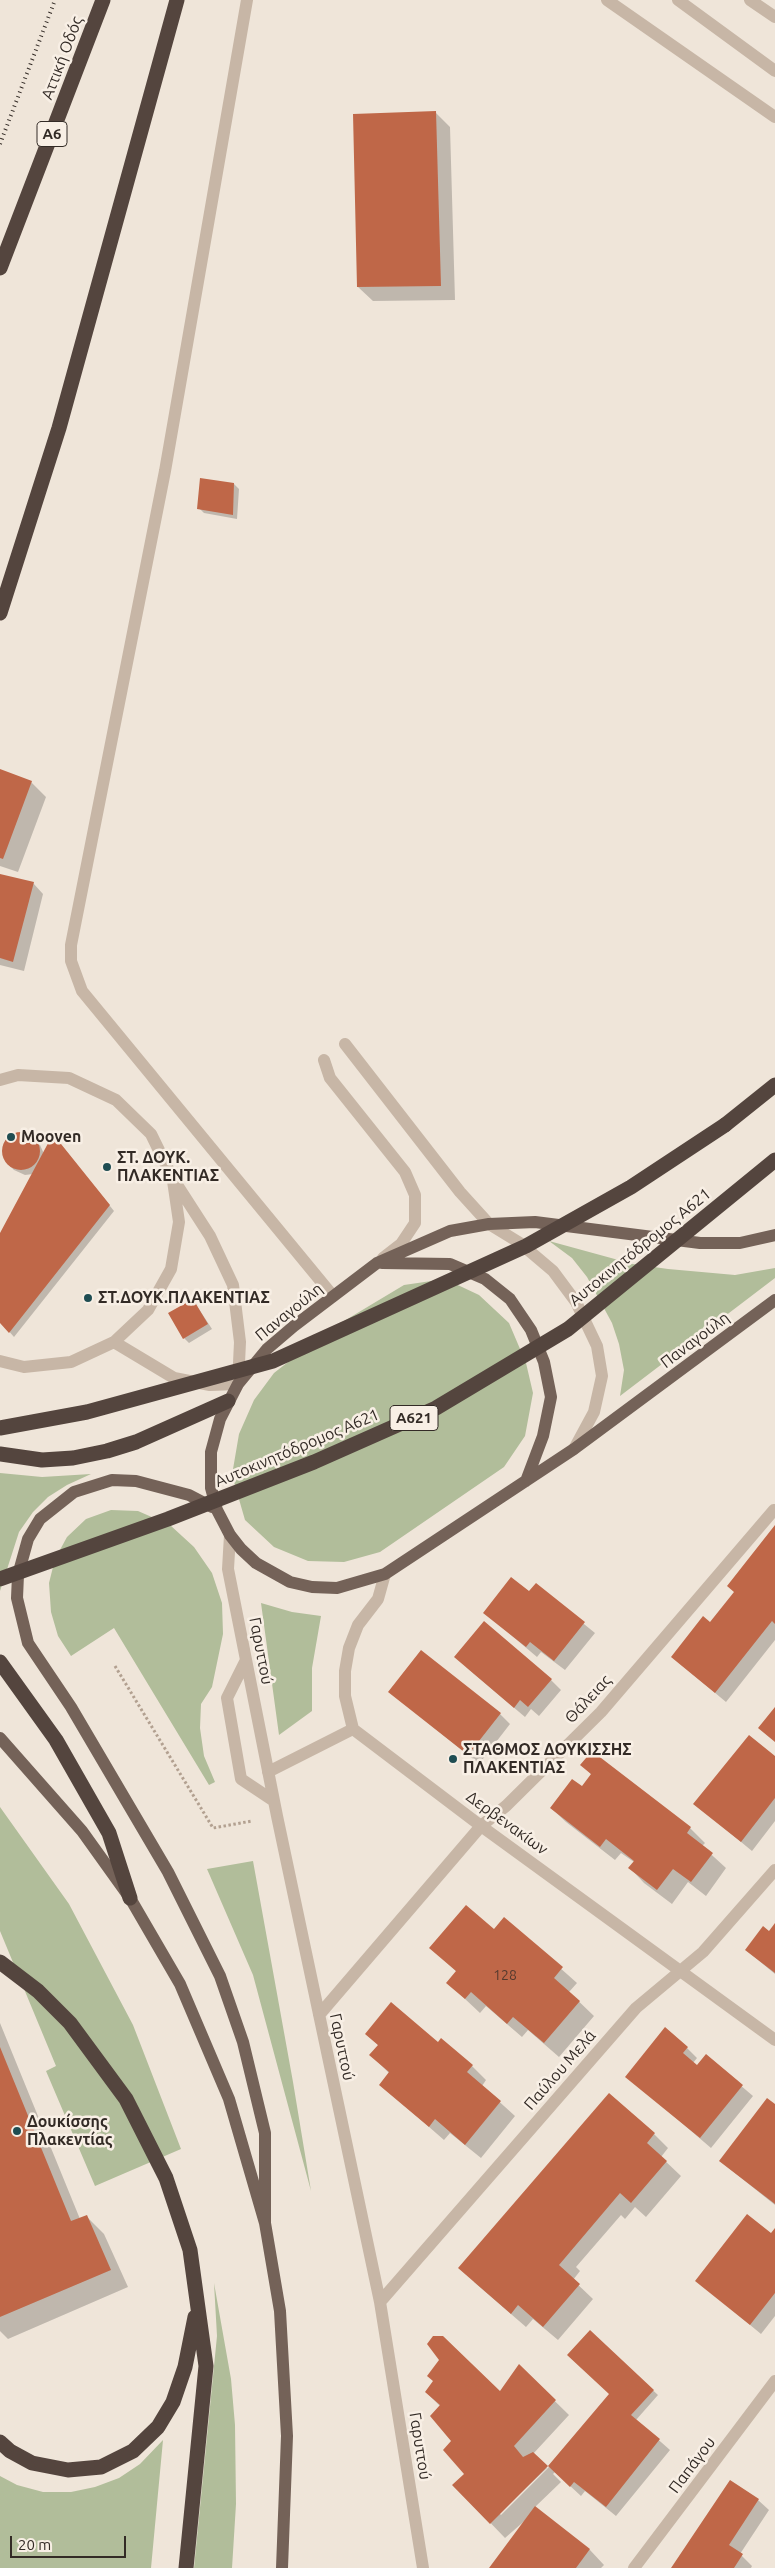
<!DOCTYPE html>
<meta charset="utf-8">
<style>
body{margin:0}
#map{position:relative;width:775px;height:2568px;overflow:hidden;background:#efe5d9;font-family:Ubuntu,sans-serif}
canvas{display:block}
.scale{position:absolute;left:10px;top:2536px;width:116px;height:22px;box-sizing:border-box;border:2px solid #332b26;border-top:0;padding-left:6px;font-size:15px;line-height:18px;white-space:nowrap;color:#332b26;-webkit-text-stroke:4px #f8efe5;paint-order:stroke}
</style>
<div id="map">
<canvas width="775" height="2568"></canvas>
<div class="scale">20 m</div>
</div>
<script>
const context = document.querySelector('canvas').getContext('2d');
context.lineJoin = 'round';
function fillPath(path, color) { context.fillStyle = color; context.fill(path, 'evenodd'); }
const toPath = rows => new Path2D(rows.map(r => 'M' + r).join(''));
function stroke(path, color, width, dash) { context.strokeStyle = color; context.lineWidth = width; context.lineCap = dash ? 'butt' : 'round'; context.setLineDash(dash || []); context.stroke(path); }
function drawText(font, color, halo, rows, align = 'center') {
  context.font = font + ' Ubuntu,sans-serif'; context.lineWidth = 5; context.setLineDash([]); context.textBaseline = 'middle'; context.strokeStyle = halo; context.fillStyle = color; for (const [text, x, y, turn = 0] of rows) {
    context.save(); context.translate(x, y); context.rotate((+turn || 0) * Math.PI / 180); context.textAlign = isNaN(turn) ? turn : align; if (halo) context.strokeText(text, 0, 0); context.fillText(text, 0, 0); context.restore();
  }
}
fillPath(toPath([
 [549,1241,633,1264,668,1269,735,1275,775,1268,775,1278,620,1396,624,1370,619,1344,612,1323,587,1277,572,1258],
 [445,1279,479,1295,509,1323,526,1363,533,1393,525,1436,504,1467,380,1552,344,1562,308,1561,274,1547,245,1520,232,1475,239,1434,254,1400,274,1373,329,1330,404,1285],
 [0,1473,42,1477,91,1474,67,1485,48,1497,33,1512,19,1532,0,1591],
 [111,1510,138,1511,170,1525,194,1547,212,1573,222,1603,223,1634,212,1687,201,1704,200,1728,204,1756,215,1782,209,1785,114,1628,71,1656,58,1636,51,1612,49,1583,55,1559,67,1537,86,1519],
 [261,1603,292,1612,321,1616,312,1668,312,1711,279,1735],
 [0,1807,69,1904,133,2025,181,2149,95,2186,46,2071,56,2066,0,1931],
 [253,1861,293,2082,311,2191,253,1975,207,1869],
 [214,2283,231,2379,235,2425,236,2504,232,2568,194,2568,217,2336],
 [163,2440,151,2568,0,2568,0,2476,17,2485,43,2492,71,2492,95,2487,119,2478,140,2464]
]), '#b1bd9a');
fillPath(toPath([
 [436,113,450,127,455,300,373,301,358,287],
 [234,484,239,489,237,519,204,513,199,508],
 [0,770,31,782,46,797,18,872,0,866],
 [0,875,33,883,43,894,24,971,0,965],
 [19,1133,30,1135,40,1145,44,1154,58,1141,114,1211,14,1337,0,1321,0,1236,33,1174,25,1175,14,1170,9,1165,3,1148,8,1138],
 [193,1300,212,1329,189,1343,184,1338],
 [775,1527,775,1640,726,1702,672,1657,710,1624,735,1592],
 [536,1585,595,1633,565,1670,541,1652,537,1657,485,1613,529,1593],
 [466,1667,551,1680,561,1690,539,1716,531,1709,525,1717],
 [390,1692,500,1714,510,1724,479,1764],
 [775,1758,775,1821,752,1851,695,1804],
 [582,1765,690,1828,705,1843,702,1846,726,1868,706,1896,688,1882,672,1904,644,1883,630,1868,634,1862,621,1853,615,1860,566,1822,551,1808,582,1788,592,1775],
 [504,1918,577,1983,569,1992,594,2016,559,2057,528,2030,522,2037,486,2006,480,2013,448,1983,457,1972,431,1948,494,1931],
 [775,1925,775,1974,746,1950,769,1933],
 [0,2023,80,2219,86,2216,104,2234,128,2287,8,2339,0,2331],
 [366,2034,438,2043,472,2066,486,2080,482,2086,515,2116,481,2158,450,2133,444,2140,381,2085,390,2074,371,2055,379,2046],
 [687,2048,697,2058,693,2063,697,2067,706,2056,753,2096,711,2148,627,2076],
 [775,2105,775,2205,720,2161],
 [654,2134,668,2148,661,2157,681,2176,646,2217,635,2207,625,2219,621,2215,576,2267,580,2271,573,2280,593,2299,558,2340,533,2319,526,2327,474,2282],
 [775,2230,775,2316,761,2334,697,2281,771,2235],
 [590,2332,658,2395,636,2420,670,2450,616,2516,585,2491,581,2496,555,2472,553,2474,561,2482,535,2507,590,2550,604,2565,601,2568,491,2568,529,2517,505,2538,454,2485,465,2474,440,2406,426,2392,500,2393,519,2366,569,2415,533,2454,547,2468,499,2513,501,2515,548,2468,610,2394],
 [730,2481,758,2500,769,2510,740,2554,752,2566,751,2568,672,2568]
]), '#0003');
fillPath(toPath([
 [436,111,441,286,357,287,353,114],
 [200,478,234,483,233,515,197,509],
 [0,769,32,781,3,859,0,858],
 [0,874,34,882,13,962,0,958],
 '2 1151a19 19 0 1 1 38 0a19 19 0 1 1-38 0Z',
 [53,1134,110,1205,9,1333,0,1323,0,1233],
 [193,1299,208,1324,183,1339,168,1313],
 [775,1525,775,1624,772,1621,715,1693,671,1657,703,1616,710,1622,734,1592,727,1586],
 [511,1577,529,1591,536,1583,585,1622,554,1661,530,1642,526,1647,483,1613],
 [484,1621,552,1679,528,1707,520,1700,514,1708,454,1657],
 [421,1650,501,1713,468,1755,388,1692],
 [775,1707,775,1742,758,1728],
 [749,1735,775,1756,775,1798,741,1842,693,1804],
 [592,1751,691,1827,687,1833,713,1853,691,1882,673,1869,657,1890,628,1868,634,1861,606,1839,600,1847,550,1808,572,1779,582,1786,591,1774,580,1765],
 [466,1905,494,1929,504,1917,563,1967,554,1978,580,2001,544,2043,513,2017,507,2024,471,1992,465,1999,446,1983,456,1971,429,1948],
 [775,1923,775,1973,745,1950,763,1926,769,1931],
 [391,2002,438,2042,441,2038,473,2065,467,2072,501,2101,465,2145,435,2119,429,2127,379,2085,389,2072,369,2055,378,2045,365,2034],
 [665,2027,688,2047,683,2053,697,2065,706,2054,743,2085,700,2138,625,2077],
 [0,2047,71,2221,87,2215,111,2270,0,2317],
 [609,2093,655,2133,647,2143,667,2161,631,2203,620,2193,559,2265,580,2284,543,2327,518,2305,511,2314,458,2268],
 [767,2098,775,2104,775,2204,719,2161],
 [747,2214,771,2233,775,2228,775,2293,750,2325,695,2281],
 [590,2330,654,2390,631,2415,660,2439,606,2507,574,2482,570,2487,548,2466,609,2394,567,2355],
 [433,2336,443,2336,500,2391,519,2364,556,2400,514,2446,523,2457,533,2452,548,2466,490,2524,452,2485,464,2474,443,2450,451,2441,430,2416,440,2405,425,2392,433,2381,427,2376,439,2360,427,2344],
 [730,2480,759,2499,729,2545,743,2554,734,2568,671,2568],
 [535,2506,590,2549,576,2568,489,2568]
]), '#bf6748');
stroke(toPath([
 [115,1666,213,1828,252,1821]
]), '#b2a090', 3, [2.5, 2.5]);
stroke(toPath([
 [247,0,165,471,71,945,71,961,82,991,333,1296],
 [607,0,775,117],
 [678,0,775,71],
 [750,0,775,17],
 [345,1044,460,1192,489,1224,520,1243,553,1271,576,1302,597,1346,602,1376,594,1412,574,1449],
 [324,1060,330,1078,405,1172,415,1195,415,1223,401,1244,383,1258],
 [0,1080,18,1075,69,1078,116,1100,151,1134,172,1177,210,1236,233,1285,240,1342,238,1384,210,1385,174,1378,114,1342],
 [0,1361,24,1367,71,1362,114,1342,148,1310,171,1269,179,1222,173,1181],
 [230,1535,228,1569,277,1816,380,2302,423,2568],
 [385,1574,378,1599,358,1625,349,1648,345,1671,345,1696,353,1729,481,1826,775,2040],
 [246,1660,227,1698,241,1779,274,1801],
 [268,1772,353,1729],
 [319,2015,481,1826,506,1806,601,1712,774,1510],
 [380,2302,636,2008,703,1952,775,1870],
 [634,2568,775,2381]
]), '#c7b6a6', 12);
stroke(toPath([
 [775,1235,740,1243,700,1243,535,1222,489,1224,450,1231,377,1263,294,1326,267,1349,238,1384,220,1419,211,1452,211,1488,217,1510,230,1535,241,1549,256,1563,290,1582,312,1587,337,1588,385,1574,574,1449,775,1300],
 [382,1263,450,1264,485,1279,510,1299,531,1330,544,1362,551,1397,543,1436,526,1481],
 [212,1507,189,1495,136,1481,112,1480,74,1492,40,1519,28,1539,18,1575,17,1598,28,1643,71,1707,168,1872,220,1976,243,2042,265,2133,265,2223],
 [0,1738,82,1831,130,1898,180,1984,229,2099,265,2223,280,2311,287,2436,282,2568]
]), '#746258', 12);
stroke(toPath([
 [0,268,103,0],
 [0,613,59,428,177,0],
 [725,1125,775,1085],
 [0,1454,42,1460,73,1458,107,1451,136,1442,228,1401],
 [0,1662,56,1740,109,1833,130,1898],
 [0,1962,38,1991,70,2023,126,2099,166,2178,190,2250,206,2366,186,2568],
 [0,2442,10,2451,32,2463,68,2470,101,2467,133,2451,158,2427,173,2402,185,2367,195,2317]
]), '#54453e', 15);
stroke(toPath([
 [0,144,55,0]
]), '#332b26', 4, [1, 4]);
stroke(toPath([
 [0,1428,87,1412,273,1361,526,1246,631,1187,725,1125],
 [0,1579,168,1519,314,1462,436,1408,568,1329,775,1160]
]), '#54453e', 15);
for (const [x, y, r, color] of [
 [11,1137,5,"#1f4d52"],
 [107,1167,5,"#1f4d52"],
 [88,1298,5,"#1f4d52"],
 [453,1759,5,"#1f4d52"],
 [17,2131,5,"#1f4d52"]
]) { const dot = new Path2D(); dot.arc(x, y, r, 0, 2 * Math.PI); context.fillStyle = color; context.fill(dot); stroke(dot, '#f8efe5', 2); }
drawText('14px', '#563a2e', null, [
 ["128",505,1975]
]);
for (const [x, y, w] of [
 [52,134,30],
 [414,1418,48]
]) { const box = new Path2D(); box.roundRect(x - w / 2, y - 12.5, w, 25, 4); context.fillStyle = '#f8efe5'; context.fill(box); stroke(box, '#332b26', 1); }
drawText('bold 15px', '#332b26', null, [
 ["Α6",52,134],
 ["Α621",414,1418]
]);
drawText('16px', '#332b26', '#f8efe5', [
 ["Αττική Οδός",62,58,-69],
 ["Αυτοκινητόδρομος Α621",640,1247,-39],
 ["Παναγούλη",289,1312,-39],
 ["Παναγούλη",695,1340,-37],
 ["Αυτοκινητόδρομος Α621",297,1448,-23],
 ["Γαρυττού",261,1651,79],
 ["Θάλειας",588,1699,-47],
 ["Δερβενακίων",507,1823,36],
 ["Γαρυττού",342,2047,78],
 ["Παύλου Μελά",560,2070,-49],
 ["Γαρυττού",420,2446,81],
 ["Παπάγου",692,2465,-53]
]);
drawText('bold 16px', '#332b26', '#f8efe5', [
 ["Mooven",21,1137],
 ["ΣΤ. ΔΟΥΚ.",117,1158],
 ["ΠΛΑΚΕΝΤΙΑΣ",117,1176],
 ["ΣΤ.ΔΟΥΚ.ΠΛΑΚΕΝΤΙΑΣ",98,1298],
 ["ΣΤΑΘΜΟΣ ΔΟΥΚΙΣΣΗΣ",463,1750],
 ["ΠΛΑΚΕΝΤΙΑΣ",463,1768],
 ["Δουκίσσης",27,2122],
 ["Πλακεντίας",27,2140]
], 'left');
</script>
